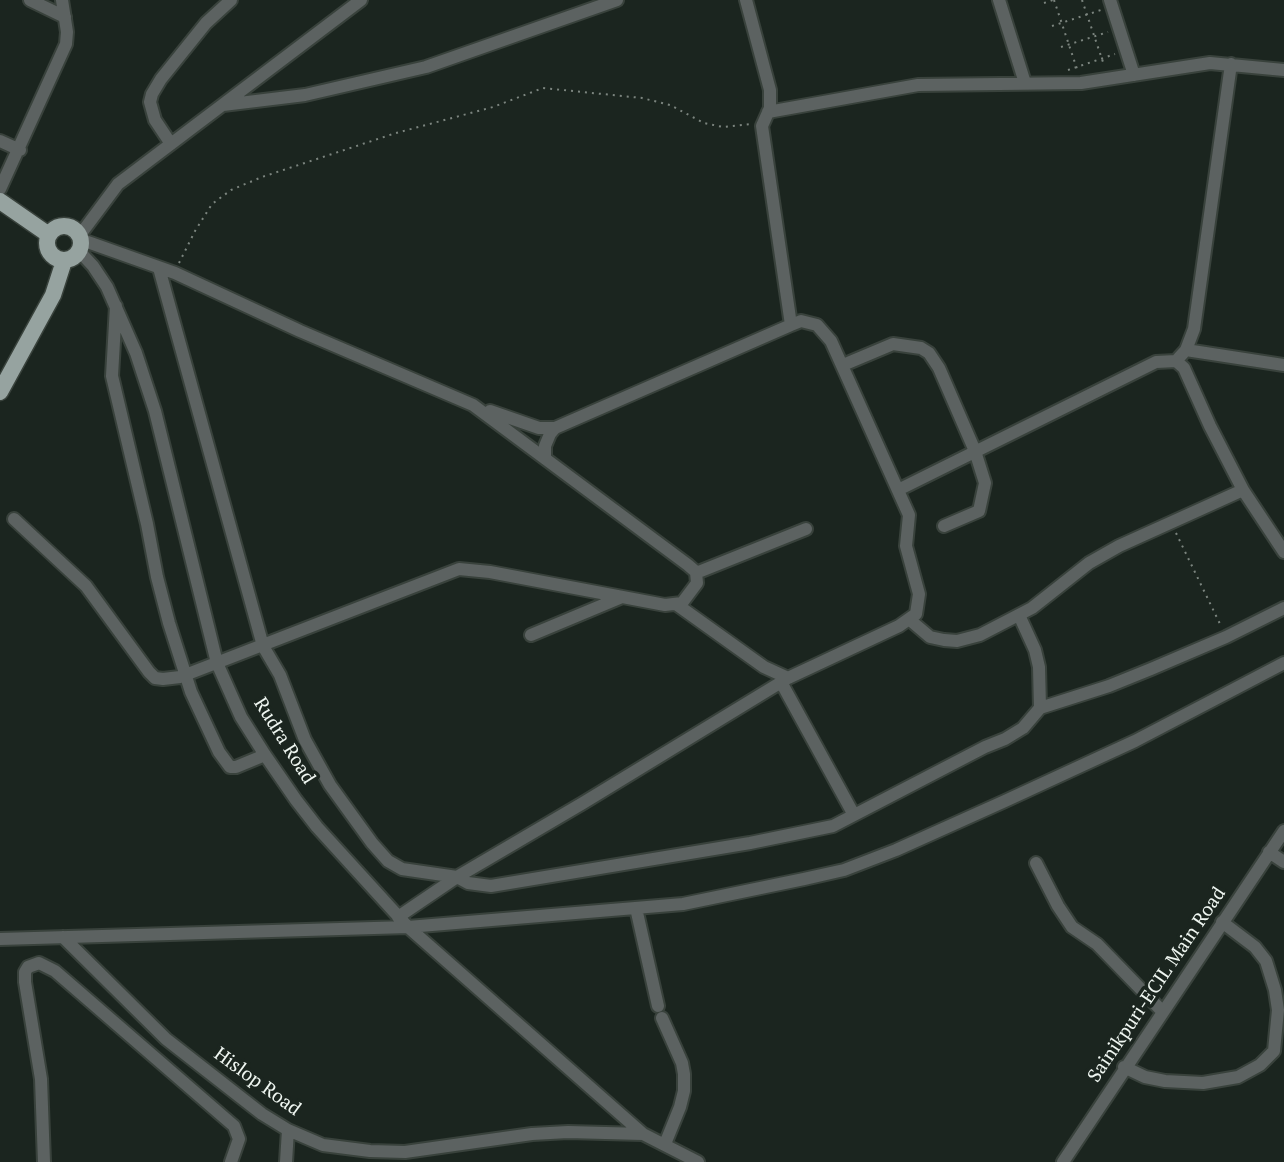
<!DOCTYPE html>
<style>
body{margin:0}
canvas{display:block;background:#1b251f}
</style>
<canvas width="1284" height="1162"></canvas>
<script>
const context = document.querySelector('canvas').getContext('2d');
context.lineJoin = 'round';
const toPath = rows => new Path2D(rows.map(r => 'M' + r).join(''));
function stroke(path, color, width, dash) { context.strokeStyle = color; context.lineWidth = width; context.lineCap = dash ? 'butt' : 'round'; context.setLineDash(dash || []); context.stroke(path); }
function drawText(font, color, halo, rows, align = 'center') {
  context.font = font + ' "PT Serif",serif'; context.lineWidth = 7; context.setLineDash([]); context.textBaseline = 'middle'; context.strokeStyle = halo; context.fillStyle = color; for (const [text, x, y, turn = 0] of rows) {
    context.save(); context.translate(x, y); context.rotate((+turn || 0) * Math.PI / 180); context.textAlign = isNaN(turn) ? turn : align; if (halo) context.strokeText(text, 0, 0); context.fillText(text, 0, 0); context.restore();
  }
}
const minor = toPath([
 [30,0,65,17],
 [746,0,770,90,770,108,762,126,791,325],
 [999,0,1025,83],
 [1110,0,1134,75],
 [223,105,305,95,426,67,617,0],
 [768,112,918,85,1081,83,1210,63,1284,70],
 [0,141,20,150],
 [171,144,155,120,150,102,152,94,161,79,206,23,231,0],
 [0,189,66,44,67,32,62,0],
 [80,235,118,184,361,0],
 [80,252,93,266,107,287,136,353,155,411,217,663,241,717,265,755,296,800,317,827,408,927,643,1134],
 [159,268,263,646,280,675,305,740,330,785,372,843,388,861,402,869,457,877,468,883,491,886,750,843,833,826,985,747,1005,739,1023,728,1040,708,1109,686,1151,669,1226,637,1284,608],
 [116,306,112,376,147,524,157,577,169,623,191,692,219,752,230,767,236,767,265,755],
 [1186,350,1284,365],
 [1176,361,1186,350,1194,329,1231,64],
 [843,365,893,344,921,348,929,353,939,368,975,451,985,483,979,511,944,526],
 [490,411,539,428,555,428],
 [900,489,1156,362,1176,361,1184,368,1210,426,1243,490,1284,552],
 [14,519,86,586,149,672,155,678,163,679,180,677,459,569,490,572,665,605,682,603,697,583,696,572,688,565,473,405,300,331,175,273,82,240],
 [696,573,806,529],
 [676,604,764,667,788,678],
 [1019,615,1035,650,1039,667,1040,708],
 [910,620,930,637,944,640,957,641,980,635,1032,608,1089,563,1119,546,1243,490],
 [531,635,622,597],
 [781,682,854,815],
 [1269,852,1284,862],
 [1036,863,1058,906,1072,927,1097,944,1162,1011],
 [636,908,658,1006],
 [398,917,457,877,583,803,788,678,899,626,916,614,919,594,906,546,909,515,831,341,817,325,801,321,791,325,555,428,550,434,545,446,545,458],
 [63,937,166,1039,262,1114,288,1130,323,1145,370,1151,405,1152,532,1134,568,1132,643,1134,698,1162],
 [0,939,408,927,683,904,804,879,844,870,896,850,1005,801,1135,741,1284,663],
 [662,1018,682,1063,684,1074,684,1091,680,1107,665,1144],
 [1124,1067,1145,1077,1165,1081,1203,1083,1238,1077,1260,1065,1274,1051,1278,1010,1275,990,1266,961,1255,947,1222,922],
 [44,1162,41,1079,25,982,25,972,28,967,39,963,55,971,234,1126,239,1139,231,1162],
 [286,1162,288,1130],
 [1063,1162,1284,831]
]);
const major = toPath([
 [0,201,49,235],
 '47 243a17 17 0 1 1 34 0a17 17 0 1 1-34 0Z',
 [0,392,53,295,64,261]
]);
stroke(minor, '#39423c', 16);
stroke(major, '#39423c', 19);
stroke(toPath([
 [1054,0,1078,72],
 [1082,0,1104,65],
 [1044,3,1053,0],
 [1052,26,1101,10],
 [1061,47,1108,32],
 [1068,70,1115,54],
 [179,263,195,231,212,204,231,190,262,177,396,133,493,107,543,88,642,98,670,105,704,123,723,127,751,124],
 [1176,533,1221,626]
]), '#7c857f', 2, [2, 5]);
stroke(minor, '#5c6261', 12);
stroke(major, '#96a3a0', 16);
drawText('19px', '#eff6f1', '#1b251f', [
 ["Rudra Road",284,741,58],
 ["Sainikpuri-ECIL Main Road",1157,985,-56],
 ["Hislop Road",257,1082,36]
]);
</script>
